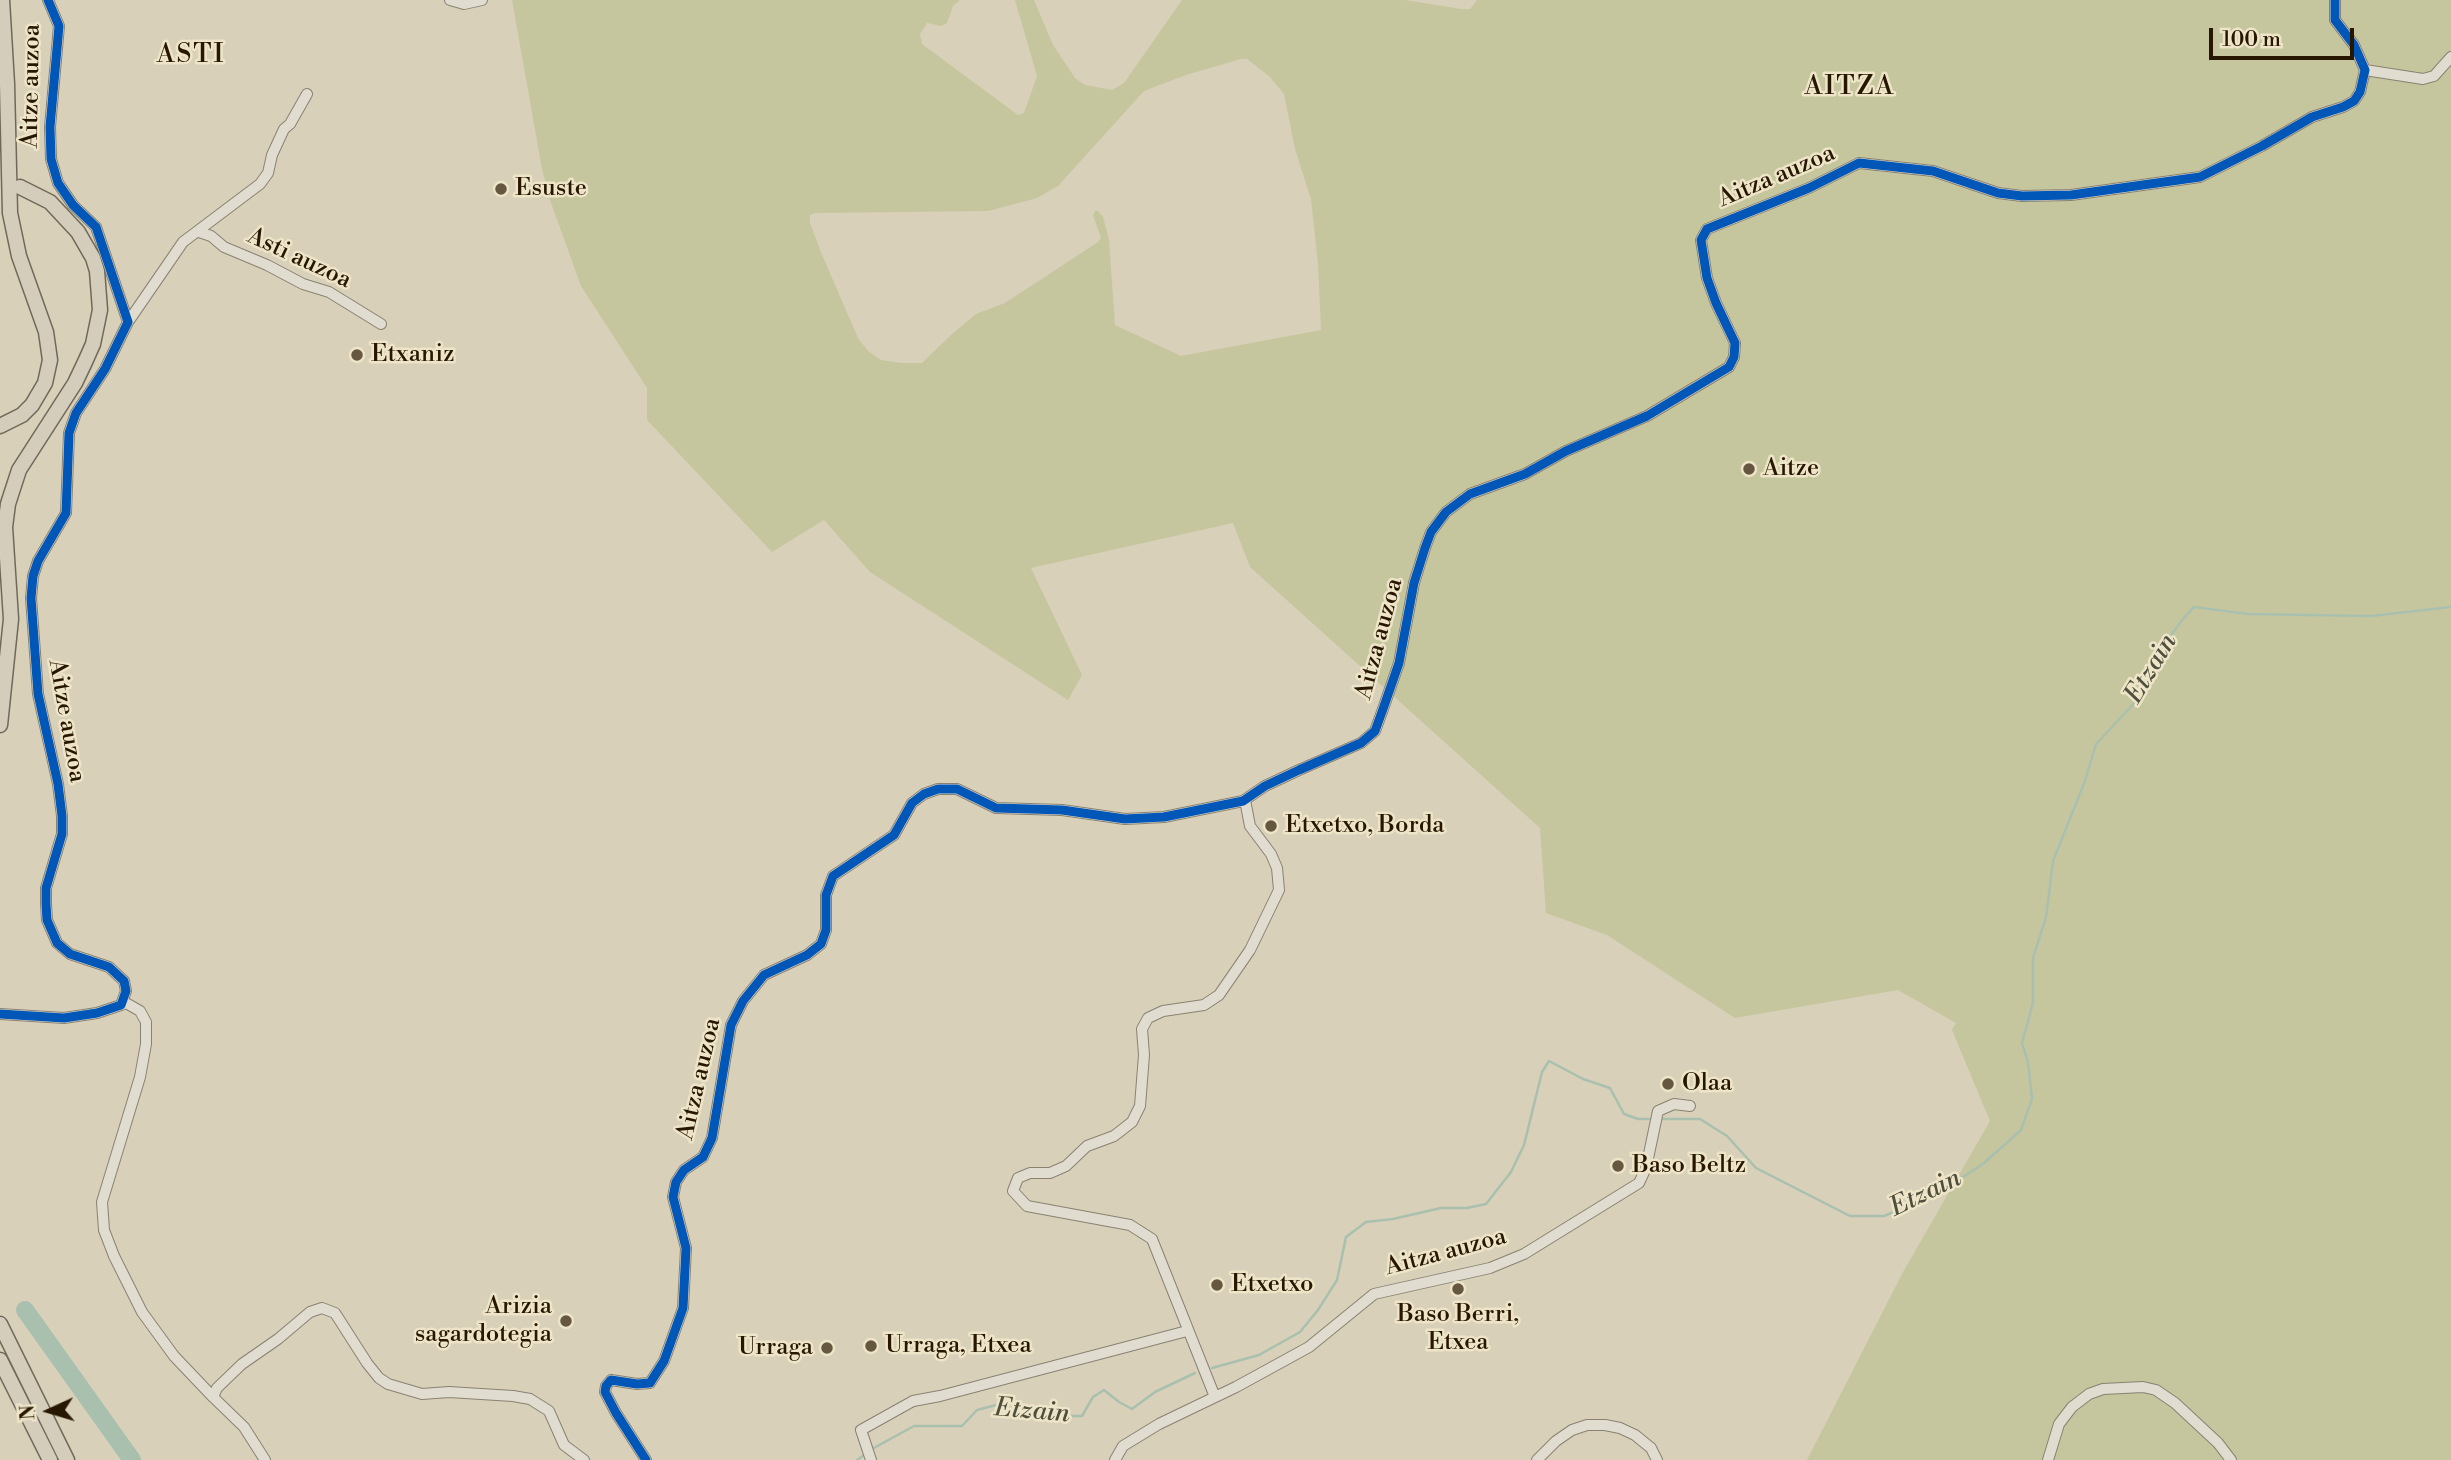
<!DOCTYPE html>
<style>
body{margin:0}
#map{position:relative;width:2451px;height:1460px;overflow:hidden;background:#d8d0b8;font-family:"Libre Bodoni",serif}
canvas{display:block}
.north{position:absolute;left:14px;top:1376px;width:70px;height:70px;-webkit-text-stroke:5px #eee5c8;paint-order:stroke;rotate:266deg;font-size:19px;font-weight:700;line-height:28px;text-align:center;color:#271600}
.north::after{content:'';display:block;margin:auto;width:24px;height:32px;background:#271600;clip-path:polygon(50% 0,100% 100%,50% 72%,0 100%)}
.scale{position:absolute;left:2209px;top:28px;width:145px;height:32px;box-sizing:border-box;border:4px solid #271600;border-top:0;padding-left:9px;font-size:21px;line-height:24px;white-space:nowrap;color:#271600;-webkit-text-stroke:5px #eee5c8;paint-order:stroke}
</style>
<div id="map">
<canvas width="2451" height="1460"></canvas>
<div class="north">N</div>
<div class="scale">100 m</div>
</div>
<script>
const context = document.querySelector('canvas').getContext('2d');
context.lineJoin = 'round';
function fillPath(path, color) { context.fillStyle = color; context.fill(path, 'evenodd'); }
const toPath = rows => new Path2D(rows.map(r => 'M' + r).join(''));
function stroke(path, color, width, dash) { context.strokeStyle = color; context.lineWidth = width; context.lineCap = dash ? 'butt' : 'round'; context.setLineDash(dash || []); context.stroke(path); }
function drawText(font, color, halo, rows, align = 'center') {
  context.font = font + ' "Libre Bodoni",serif'; context.lineWidth = 5; context.setLineDash([]); context.textBaseline = 'middle'; context.strokeStyle = halo; context.fillStyle = color; for (const [text, x, y, turn = 0] of rows) {
    context.save(); context.translate(x, y); context.rotate((+turn || 0) * Math.PI / 180); context.textAlign = isNaN(turn) ? turn : align; if (halo) context.strokeText(text, 0, 0); context.fillText(text, 0, 0); context.restore();
  }
}
fillPath(toPath([
 [512,0,960,0,953,6,947,23,941,26,927,23,920,34,922,44,1018,115,1024,113,1037,76,1015,0,1034,0,1053,45,1075,78,1085,85,1112,90,1124,83,1182,0,1405,0,1461,9,1470,9,1477,0,2451,0,2451,1460,1807,1460,1903,1272,1990,1121,1952,1030,1956,1023,1898,990,1735,1018,1607,935,1546,913,1540,828,1250,567,1233,523,1031,568,1082,675,1068,700,870,572,824,520,772,552,647,420,647,388,581,286,550,200,542,169],
 [1241,59,1247,59,1270,77,1284,94,1295,149,1311,199,1318,264,1321,330,1181,356,1115,325,1109,240,1103,217,1098,211,1095,211,1093,215,1101,238,1098,242,1005,303,976,314,952,334,922,363,901,363,881,360,868,351,858,338,820,250,810,223,810,215,815,213,988,211,1037,198,1058,186,1144,91,1186,75]
]), '#c5c69e');
stroke(toPath([
 [1661,1119,1700,1119,1727,1136,1756,1168,1850,1216,1884,1216,1937,1194,1983,1164,2021,1130,2032,1099,2028,1062,2022,1043,2033,1003,2033,958,2046,917,2053,861,2085,781,2096,744,2143,694,2166,642,2183,619,2194,607,2248,614,2371,616,2451,607],
 [1212,1368,1259,1355,1300,1332,1318,1310,1337,1280,1346,1237,1366,1222,1393,1219,1441,1208,1467,1208,1486,1204,1511,1172,1524,1145,1542,1072,1549,1061,1583,1079,1610,1088,1624,1114,1638,1119,1654,1119],
 [872,1449,914,1426,962,1426,977,1410,996,1405,1024,1416,1041,1407,1063,1416,1082,1416,1093,1397,1104,1390,1119,1402,1132,1409,1155,1392,1195,1373],
 [857,1460,867,1453]
]), '#aac0af', 2.5);
stroke(toPath([
 [25,1310,132,1460]
]), '#aac0af', 18);
const minor = toPath([
 [450,0,464,4,482,0],
 [2365,70,2423,79,2434,76,2451,57],
 [199,232,211,236,224,247,267,265,303,284,329,292,381,324],
 [128,322,183,242,260,184,268,173,272,155,284,129,290,124,307,94],
 [121,1005,126,1003,140,1011,146,1022,146,1044,140,1077,102,1202,104,1230,114,1256,142,1312,174,1356,213,1397],
 [0,1014,64,1018,97,1013,121,1005,126,991,124,981,109,967,70,954,57,943,47,920,46,904,46,888,62,834,62,816,58,784,38,694,31,598,33,576,38,561,66,513,69,433,76,413,105,369,128,322,96,227,73,205,58,183,51,159,50,127,59,26,48,0],
 [1215,1397,1152,1239,1130,1225,1027,1206,1013,1191,1018,1178,1030,1173,1050,1173,1066,1166,1087,1146,1114,1136,1132,1122,1140,1106,1144,1055,1142,1029,1148,1018,1163,1011,1204,1005,1219,995,1250,950,1279,890,1277,868,1271,854,1250,826,1245,800],
 [265,1460,244,1427,213,1397,217,1388,242,1364,278,1339,310,1312,322,1308,335,1313,367,1363,379,1378,388,1384,422,1394,449,1392,513,1396,530,1399,549,1411,564,1445,584,1460],
 [646,1460,616,1413,605,1392,606,1386,611,1380,637,1384,650,1383,664,1361,683,1308,686,1248,673,1197,676,1182,684,1170,703,1157,712,1138,731,1025,743,1001,764,975,807,955,821,944,826,930,826,895,833,876,894,835,912,803,924,794,938,789,957,789,996,808,1062,810,1125,819,1164,817,1243,801,1265,786,1299,770,1361,743,1375,731,1383,709,1399,663,1414,583,1425,548,1431,532,1446,512,1470,494,1525,474,1566,451,1647,416,1729,367,1734,357,1735,343,1716,303,1707,278,1701,240,1707,229,1809,188,1859,163,1933,171,1998,193,2022,196,2071,195,2200,177,2262,146,2312,117,2343,107,2354,101,2360,92,2365,70,2354,45,2335,20,2335,0],
 [871,1460,861,1430,913,1401,940,1396,1187,1331],
 [1115,1460,1123,1446,1159,1424,1236,1387,1309,1347,1374,1294,1490,1268,1524,1254,1639,1183,1646,1168,1658,1111,1674,1104,1690,1106],
 [1537,1460,1556,1441,1572,1430,1587,1425,1605,1425,1620,1428,1635,1435,1651,1448,1657,1460],
 [2048,1460,2059,1424,2072,1407,2089,1394,2103,1389,2143,1387,2156,1390,2175,1403,2218,1443,2231,1460]
]);
const highway = toPath([
 [0,426,22,415,32,405,45,383,50,360,46,332,19,256,10,213,7,84,2,0],
 [0,725,11,619,5,527,8,504,19,470,75,383,85,362,93,344,100,310,97,271,93,258,78,232,50,202,20,187],
 [0,1324,67,1460],
 [0,1360,50,1460]
]);
stroke(minor, '#898272', 12);
stroke(highway, '#70695a', 17);
stroke(minor, '#e0dcd0', 10);
stroke(highway, '#d5cdbb', 14);
stroke(toPath([
 [0,1014,64,1018,97,1013,121,1005,126,991,124,981,109,967,70,954,57,943,47,920,46,904,46,888,62,834,62,816,58,784,38,694,31,598,33,576,38,561,66,513,69,433,76,413,105,369,128,322,96,227,73,205,58,183,51,159,50,127,59,26,48,0],
 [646,1460,616,1413,605,1392,606,1386,611,1380,637,1384,650,1383,664,1361,683,1308,686,1248,673,1197,676,1182,684,1170,703,1157,712,1138,731,1025,743,1001,764,975,807,955,821,944,826,930,826,895,833,876,894,835,912,803,924,794,938,789,957,789,996,808,1062,810,1125,819,1164,817,1243,801,1265,786,1299,770,1361,743,1375,731,1383,709,1399,663,1414,583,1425,548,1431,532,1446,512,1470,494,1525,474,1566,451,1647,416,1729,367,1734,357,1735,343,1716,303,1707,278,1701,240,1707,229,1809,188,1859,163,1933,171,1998,193,2022,196,2071,195,2200,177,2262,146,2312,117,2343,107,2354,101,2360,92,2365,70,2354,45,2335,20,2335,0]
]), '#0057b8', 9);
for (const [x, y, r, color] of [
 [501,189,7,"#655740"],
 [357,355,7,"#655740"],
 [1749,469,7,"#655740"],
 [1271,826,7,"#655740"],
 [1668,1084,7,"#655740"],
 [1618,1166,7,"#655740"],
 [1217,1285,7,"#655740"],
 [1458,1289,7,"#655740"],
 [566,1321,7,"#655740"],
 [871,1346,7,"#655740"],
 [827,1348,7,"#655740"]
]) { const dot = new Path2D(); dot.arc(x, y, r, 0, 2 * Math.PI); context.fillStyle = color; context.fill(dot); stroke(dot, '#eee5c8', 2.5); }
drawText('24px', '#271600', '#eee5c8', [
 ["Aitze auzoa",32,86,-89],
 ["Aitza auzoa",1777,177,-23],
 ["Asti auzoa",299,259,25],
 ["Aitza auzoa",1380,639,-75],
 ["Aitze auzoa",66,721,80],
 ["Aitza auzoa",700,1079,-77],
 ["Aitza auzoa",1446,1253,-15]
]);
drawText('24px', '#271600', '#eee5c8', [
 ["Esuste",515,189],
 ["Etxaniz",371,355],
 ["Aitze",1763,469],
 ["Etxetxo, Borda",1285,826],
 ["Olaa",1682,1084],
 ["Baso Beltz",1632,1166],
 ["Etxetxo",1231,1285],
 ["Arizia",552,1307,"right"],
 ["sagardotegia",552,1335,"right"],
 ["Baso Berri,",1458,1315,"center"],
 ["Etxea",1458,1343,"center"],
 ["Urraga, Etxea",885,1346],
 ["Urraga",813,1348,"right"]
], 'left');
context.letterSpacing = '2px';
drawText('26px', '#271600', '#eee5c8', [
 ["ASTI",191,56],
 ["AITZA",1850,88]
]);
context.letterSpacing = '0px';
drawText('italic 26px', '#4e4f3c', '#eee5c8', [
 ["Etzain",2152,669,-59],
 ["Etzain",1926,1194,-26],
 ["Etzain",1032,1412,5]
]);
</script>
